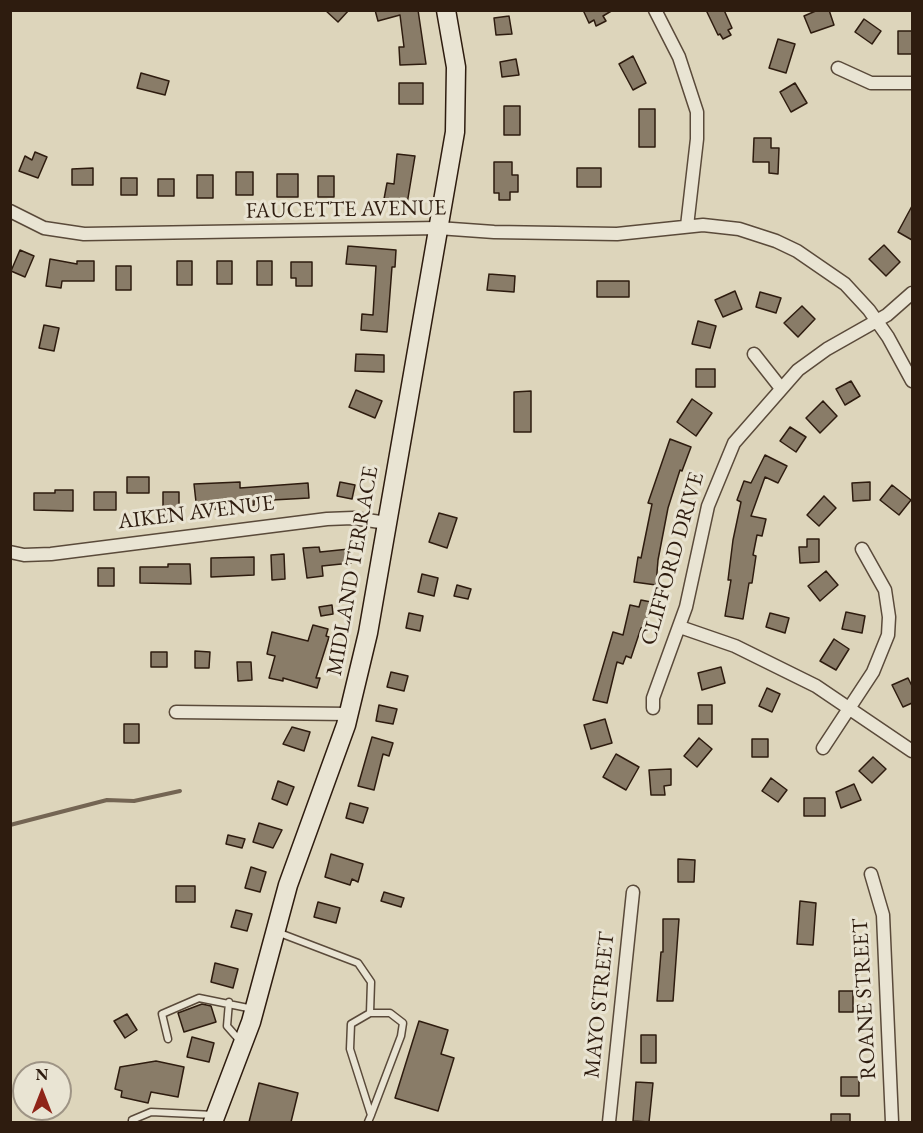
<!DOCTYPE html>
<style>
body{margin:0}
#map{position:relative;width:923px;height:1133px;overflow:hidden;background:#ddd5bb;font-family:"EB Garamond",serif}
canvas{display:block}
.frame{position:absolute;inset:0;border:12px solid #2e1c0f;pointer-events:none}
.north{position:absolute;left:12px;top:1061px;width:60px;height:60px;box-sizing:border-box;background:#e9e4d3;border:2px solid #9e9485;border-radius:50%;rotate:0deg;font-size:16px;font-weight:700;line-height:24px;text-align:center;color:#2e1c0f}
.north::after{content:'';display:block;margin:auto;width:21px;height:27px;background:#8f2418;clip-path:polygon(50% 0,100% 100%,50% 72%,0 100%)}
</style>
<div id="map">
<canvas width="923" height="1133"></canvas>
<div class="frame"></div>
<div class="north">N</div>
</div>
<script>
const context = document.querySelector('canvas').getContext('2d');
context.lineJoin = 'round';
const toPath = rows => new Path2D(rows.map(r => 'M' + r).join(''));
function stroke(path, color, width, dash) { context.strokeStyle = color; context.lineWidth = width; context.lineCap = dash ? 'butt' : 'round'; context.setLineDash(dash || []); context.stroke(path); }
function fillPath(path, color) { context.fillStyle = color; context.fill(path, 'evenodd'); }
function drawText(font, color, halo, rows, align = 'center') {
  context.font = font + ' "EB Garamond",serif'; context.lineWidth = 6; context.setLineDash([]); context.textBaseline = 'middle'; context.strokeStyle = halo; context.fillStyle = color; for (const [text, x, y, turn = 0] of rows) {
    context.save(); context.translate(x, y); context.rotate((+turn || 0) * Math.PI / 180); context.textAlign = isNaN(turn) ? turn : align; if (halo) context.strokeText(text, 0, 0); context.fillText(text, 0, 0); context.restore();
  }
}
stroke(toPath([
 [10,825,107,800,134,801,180,791]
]), '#746553', 4);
const building = toPath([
 [325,10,349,10,338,22,325,10],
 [375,10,418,10,426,64,400,65,399,47,404,47,400,15,378,21,375,10],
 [583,10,613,10,603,16,606,21,596,26,594,20,589,23,583,10],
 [706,10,724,10,732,28,728,30,731,35,723,39,720,34,718,35,706,10],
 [818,10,829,10,834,25,811,33,804,16,818,10],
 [509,16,512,34,496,35,494,18,509,16],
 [864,19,881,31,872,44,855,32,864,19],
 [898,31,912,31,912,54,898,54,898,31],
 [778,39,795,44,786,73,769,68,778,39],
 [633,56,646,83,633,90,619,64,633,56],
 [516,59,519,75,502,77,500,62,516,59],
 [141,73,169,81,165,95,137,88,141,73],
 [399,83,423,83,423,104,399,104,399,83],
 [795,83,807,103,791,112,780,92,795,83],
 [504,106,520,106,520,135,504,135,504,106],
 [639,109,655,109,655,147,639,147,639,109],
 [754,138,771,138,771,148,779,148,778,174,769,173,769,162,753,162,754,138],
 [35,152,47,157,38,178,19,171,25,156,32,160,35,152],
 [397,154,415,156,407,204,384,199,387,183,394,184,397,154],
 [494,162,512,162,512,175,518,175,518,192,510,192,510,200,499,200,499,193,494,193,494,162],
 [93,168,93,185,72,185,72,169,93,168],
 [577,168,601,168,601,187,577,187,577,168],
 [236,172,253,172,253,195,236,195,236,172],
 [277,174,298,174,298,197,277,197,277,174],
 [197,175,213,175,213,198,197,198,197,175],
 [318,176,334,176,334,197,318,197,318,176],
 [121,178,137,178,137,195,121,195,121,178],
 [158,179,174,179,174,196,158,196,158,179],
 [912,206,912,240,898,232,912,206],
 [884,245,900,262,886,276,869,259,884,245],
 [348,246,396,250,395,267,392,267,387,332,361,330,362,314,373,315,376,266,346,264,348,246],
 [20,250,34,256,25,277,11,271,20,250],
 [50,259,77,264,77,261,94,261,94,281,62,281,61,288,46,286,50,259],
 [177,261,192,261,192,285,177,285,177,261],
 [217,261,232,261,232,284,217,284,217,261],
 [257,261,272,261,272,285,257,285,257,261],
 [291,262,312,262,312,286,296,286,296,278,291,278,291,262],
 [116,266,131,266,131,290,116,290,116,266],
 [489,274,515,276,514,292,487,290,489,274],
 [597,281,629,281,629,297,597,297,597,281],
 [735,291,742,309,723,317,715,300,735,291],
 [760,292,781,298,776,313,756,307,760,292],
 [802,306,815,319,798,337,784,323,802,306],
 [698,321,716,326,710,348,692,344,698,321],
 [44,325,59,328,54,351,39,348,44,325],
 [356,354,384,355,384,372,355,371,356,354],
 [696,369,715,369,715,387,696,387,696,369],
 [851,381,860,396,845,405,836,389,851,381],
 [356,390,382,401,375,418,349,407,356,390],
 [531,391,531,432,514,432,514,392,531,391],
 [692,399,712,413,696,436,677,422,692,399],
 [823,401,837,416,820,433,806,418,823,401],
 [790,427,806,437,796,452,780,441,790,427],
 [670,439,691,447,682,471,680,470,668,508,658,560,656,585,634,582,638,557,641,558,652,504,648,503,670,439],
 [765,455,787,466,778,483,765,477,751,516,766,519,762,536,757,535,753,555,756,556,752,583,749,583,743,619,725,616,731,580,728,580,733,540,741,502,737,500,744,481,751,483,765,455],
 [127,477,149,477,149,493,127,493,127,477],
 [240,482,240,488,308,483,309,498,254,501,254,505,197,511,194,484,240,482],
 [340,482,355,485,352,499,337,496,340,482],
 [870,482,870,500,853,501,852,483,870,482],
 [892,485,911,500,899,515,880,500,892,485],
 [55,490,73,490,73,511,34,510,34,493,55,493,55,490],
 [94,492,116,492,116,510,94,510,94,492],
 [163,492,179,492,179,514,163,514,163,492],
 [824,496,836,508,819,526,807,515,824,496],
 [439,513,457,518,447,548,429,542,439,513],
 [807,539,819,539,819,562,800,563,799,547,807,547,807,539],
 [319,547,320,552,349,549,351,563,322,566,323,576,307,578,303,548,319,547],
 [284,554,285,579,272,580,271,555,284,554],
 [254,557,254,575,211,577,211,558,254,557],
 [168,564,190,564,191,584,140,583,140,567,168,567,168,564],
 [98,568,114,568,114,586,98,586,98,568],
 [826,571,838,585,820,601,808,586,826,571],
 [422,574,438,578,434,596,418,592,422,574],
 [457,585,471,589,468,599,454,596,457,585],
 [641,600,651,602,644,628,641,628,631,658,626,656,623,664,617,662,607,703,593,700,613,632,623,635,630,605,639,607,641,600],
 [332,605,333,614,321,616,319,607,332,605],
 [846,612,865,616,862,633,842,629,846,612],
 [409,613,423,616,420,631,406,628,409,613],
 [770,613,789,618,785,633,766,627,770,613],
 [313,625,328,629,326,636,329,637,316,678,320,678,317,688,283,678,283,681,269,678,275,656,267,654,272,632,308,641,313,625],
 [834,639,849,649,836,670,820,661,834,639],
 [195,651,210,652,209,668,195,668,195,651],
 [151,652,167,652,167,667,151,667,151,652],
 [237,662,251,662,252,680,238,681,237,662],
 [721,667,725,683,702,690,698,673,721,667],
 [391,672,408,676,404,691,387,687,391,672],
 [908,678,912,686,912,703,903,707,892,685,908,678],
 [767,688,780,694,772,712,759,706,767,688],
 [379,705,397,709,393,724,376,721,379,705],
 [698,705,712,705,712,724,698,724,698,705],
 [605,719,612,743,591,749,584,725,605,719],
 [124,724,139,724,139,743,124,743,124,724],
 [292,727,310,732,304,751,283,744,292,727],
 [372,737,393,743,389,756,383,754,374,790,358,786,372,737],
 [699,738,712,749,697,767,684,756,699,738],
 [752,739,768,739,768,757,752,757,752,739],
 [616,754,639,767,626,790,603,777,616,754],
 [873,757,886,769,872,783,859,771,873,757],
 [671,769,671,785,664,786,665,795,651,795,649,770,671,769],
 [771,778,787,790,778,802,762,791,771,778],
 [278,781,294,787,287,805,272,799,278,781],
 [854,784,861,800,841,808,836,792,854,784],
 [804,798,825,798,825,816,804,816,804,798],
 [350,803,368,808,363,823,346,818,350,803],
 [259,823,282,830,273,848,253,842,259,823],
 [228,835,245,839,242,848,226,844,228,835],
 [331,854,363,864,358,882,352,879,350,885,325,877,331,854],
 [678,859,695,860,694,882,678,882,678,859],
 [251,867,266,872,260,892,245,888,251,867],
 [176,886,195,886,195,902,176,902,176,886],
 [384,892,404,898,401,907,381,901,384,892],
 [800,901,816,903,813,945,797,944,800,901],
 [318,902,340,908,336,923,314,917,318,902],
 [236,910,252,914,247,931,231,927,236,910],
 [663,919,679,919,673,1001,657,1001,661,952,663,952,663,919],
 [215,963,238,969,233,988,211,982,215,963],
 [839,991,853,991,853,1012,839,1012,839,991],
 [202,1004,211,1006,216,1022,184,1032,178,1013,202,1004],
 [127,1014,137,1030,125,1038,114,1021,127,1014],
 [419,1021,448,1030,441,1054,454,1058,438,1111,395,1098,419,1021],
 [641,1035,656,1035,656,1063,641,1063,641,1035],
 [192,1037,214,1043,209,1062,187,1057,192,1037],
 [156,1061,184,1067,178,1097,151,1092,148,1103,121,1097,122,1091,115,1089,120,1067,156,1061],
 [841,1077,859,1077,859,1096,841,1096,841,1077],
 [636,1082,653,1083,649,1122,633,1121,636,1082],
 [259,1083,298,1093,291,1122,249,1122,259,1083],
 [831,1114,850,1114,850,1122,831,1122,831,1114]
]);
fillPath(building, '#897c68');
stroke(building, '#2e1c0f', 1.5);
const lane = toPath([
 [277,932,358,963,371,982,370,1013],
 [229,1002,227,1026,241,1042],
 [168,1039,162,1014,199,998,253,1009],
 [132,1122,132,1120,151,1112,214,1115],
 [368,1122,371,1115,401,1036,403,1023,390,1013,370,1013,351,1024,350,1049,371,1115]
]);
const street = toPath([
 [655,10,679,57,697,112,697,139,687,226],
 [838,68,871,83,912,83],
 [10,211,44,228,84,234,438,228,494,232,617,234,703,225,739,229,776,241,797,251,845,284,869,310,888,337,912,381],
 [754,354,780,387],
 [10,552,24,555,51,554,327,519,353,518,387,523],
 [680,627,735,646,816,686,912,751],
 [653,708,653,698,686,607,708,506,734,443,798,370,827,349,887,315,912,293],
 [176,712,349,714],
 [823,748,873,672,888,635,889,617,885,590,862,549],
 [871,874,883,915,892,1122],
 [609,1122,633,892]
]);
const secondary = toPath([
 [213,1122,251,1022,288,885,346,725,368,633,455,132,456,67,446,10]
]);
stroke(lane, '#5a4a3a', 9);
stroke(street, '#5a4a3a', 15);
stroke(secondary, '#2e1c0f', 21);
stroke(lane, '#e9e4d3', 6);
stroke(street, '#e9e4d3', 12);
stroke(secondary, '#e9e4d3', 18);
drawText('22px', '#2e1c0f', '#e9e4d3', [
 ["FAUCETTE AVENUE",346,210,-1],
 ["AIKEN AVENUE",196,513,-7],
 ["CLIFFORD DRIVE",673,559,-74],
 ["MIDLAND TERRACE",353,571,-80],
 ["ROANE STREET",865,999,-93],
 ["MAYO STREET",600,1005,-84]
]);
</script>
